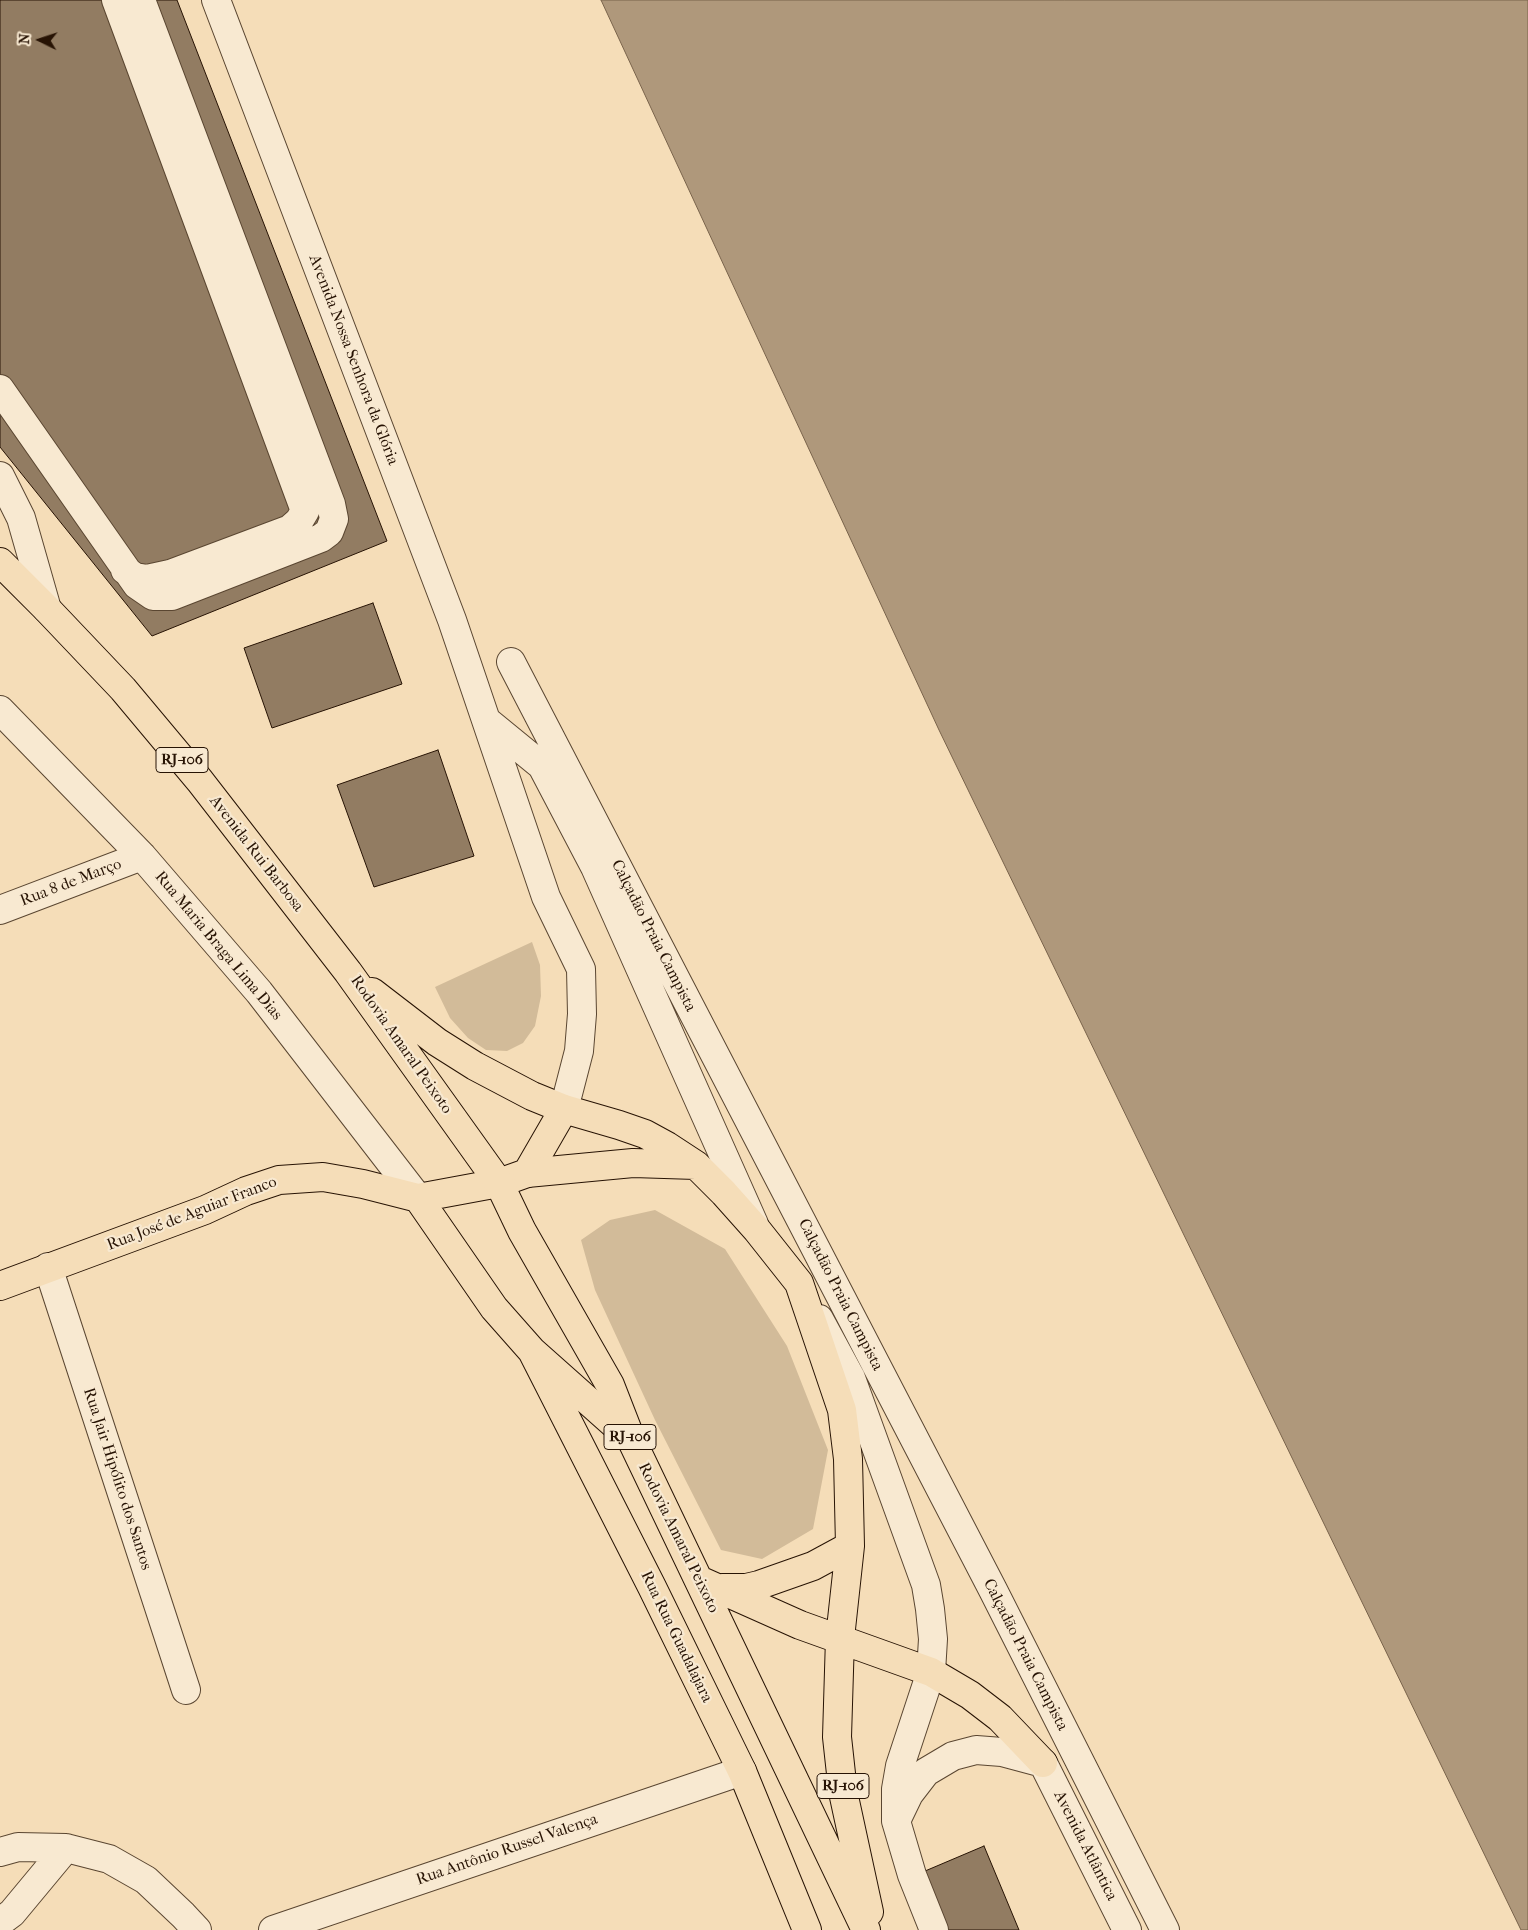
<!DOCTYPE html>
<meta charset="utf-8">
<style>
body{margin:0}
#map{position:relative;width:1528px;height:1930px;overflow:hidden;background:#f5ddb8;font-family:"IM FELL French Canon",serif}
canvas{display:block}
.north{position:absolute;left:15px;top:15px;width:50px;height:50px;-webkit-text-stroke:4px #f8e9d1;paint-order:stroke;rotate:274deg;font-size:14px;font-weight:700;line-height:20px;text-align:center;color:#271304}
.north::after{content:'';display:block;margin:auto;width:18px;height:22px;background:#271304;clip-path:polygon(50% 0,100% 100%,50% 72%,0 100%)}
</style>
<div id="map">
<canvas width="1528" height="1930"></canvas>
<div class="north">N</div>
</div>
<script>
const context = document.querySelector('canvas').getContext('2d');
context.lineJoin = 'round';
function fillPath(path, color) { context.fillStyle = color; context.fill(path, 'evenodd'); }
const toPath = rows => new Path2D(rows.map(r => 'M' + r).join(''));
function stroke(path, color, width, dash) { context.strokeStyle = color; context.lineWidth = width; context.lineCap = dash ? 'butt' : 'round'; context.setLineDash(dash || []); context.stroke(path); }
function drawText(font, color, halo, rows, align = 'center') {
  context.font = font + ' "IM FELL French Canon",serif'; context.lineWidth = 4.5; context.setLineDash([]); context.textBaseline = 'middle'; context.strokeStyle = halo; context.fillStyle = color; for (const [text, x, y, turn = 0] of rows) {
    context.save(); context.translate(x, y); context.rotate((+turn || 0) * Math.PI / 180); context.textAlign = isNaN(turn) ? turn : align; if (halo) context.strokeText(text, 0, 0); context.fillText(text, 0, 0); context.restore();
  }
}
fillPath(toPath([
 [532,942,540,965,541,996,535,1026,523,1043,507,1051,486,1050,468,1038,450,1018,435,987],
 [655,1210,725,1249,787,1346,828,1450,813,1529,762,1559,721,1550,655,1420,595,1290,581,1240,610,1220]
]), '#d2bb99');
const water = toPath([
 [601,0,1528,0,1528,1930,1521,1930,939,730,601,0]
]);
fillPath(water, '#af987b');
stroke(water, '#79634b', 1);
const building = toPath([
 [0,0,177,0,387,541,152,636,0,447,0,0],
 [373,603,402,684,272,728,244,648,373,603],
 [438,750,474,856,374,887,337,785,438,750],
 [984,1846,1019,1930,942,1930,918,1874,984,1846]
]);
fillPath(building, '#927c62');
stroke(building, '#271304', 1);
const minor = toPath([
 [116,0,305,511,299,521,290,529,170,574,147,579,135,577,125,570],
 [216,0,452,620,546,897,581,969,582,1014,579,1051,564,1109],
 [0,389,137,585,153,596,172,596,321,538,329,532,334,519,331,504,141,0],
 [0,476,21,518,47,609],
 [511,662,993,1590,1165,1930],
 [0,710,142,856,259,992,418,1198],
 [487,721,542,766,595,867,754,1224],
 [0,910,142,856],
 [48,1267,186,1690],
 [819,1319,851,1378,926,1585,930,1609,933,1639,931,1672,900,1766,896,1789,896,1821],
 [0,1852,18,1847,66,1848,109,1859,146,1880,183,1915,197,1930],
 [0,1922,12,1913,66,1848],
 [273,1930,742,1771],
 [934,1930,912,1875,896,1821,909,1794,926,1772,953,1756,976,1750,1002,1752,1043,1763,1127,1930]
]);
const major = toPath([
 [418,1198,494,1308,532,1351,631,1439],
 [0,1286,205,1210,246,1191,279,1180,323,1177,363,1184,418,1198,499,1183,527,1173,564,1109],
 [532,1351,652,1587,742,1771,807,1930]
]);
const highway = toPath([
 [0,562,47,609,123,689,200,781,348,972,499,1183,522,1231,610,1385,631,1439,866,1930],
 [372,992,437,1042,475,1066,532,1096,564,1109,619,1125,645,1134,667,1146,696,1165,724,1193,757,1230,799,1283,842,1410,848,1459,850,1546,840,1638,837,1737,843,1792,869,1912],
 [527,1173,633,1163,696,1165],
 [699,1580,800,1625,931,1672,970,1695,1000,1718,1043,1763],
 [722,1588,746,1588,759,1585,813,1566,850,1546]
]);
stroke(minor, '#5a4631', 30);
stroke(major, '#271304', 30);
stroke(highway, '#271304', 30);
stroke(minor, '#f8e9d1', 28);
stroke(major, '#f5ddb8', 28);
stroke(highway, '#f5ddb8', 28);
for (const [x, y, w] of [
 [182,760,52],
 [630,1437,52],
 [843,1786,52]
]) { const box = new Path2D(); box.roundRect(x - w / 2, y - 12.5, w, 25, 4); context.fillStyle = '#f8e9d1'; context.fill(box); stroke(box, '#271304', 1); }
drawText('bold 15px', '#271304', null, [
 ["RJ-106",182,760],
 ["RJ-106",630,1437],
 ["RJ-106",843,1786]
]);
drawText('16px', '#271304', '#f8e9d1', [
 ["Avenida Nossa Senhora da Glória",353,360,69],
 ["Avenida Rui Barbosa",256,854,52],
 ["Rua 8 de Março",71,883,-21],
 ["Calçadão Praia Campista",653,936,63],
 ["Rua Maria Braga Lima Dias",218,946,50],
 ["Rodovia Amaral Peixoto",401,1045,55],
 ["Rua José de Aguiar Franco",192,1214,-21],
 ["Calçadão Praia Campista",840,1295,63],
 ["Rua Jair Hipólito dos Santos",117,1479,72],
 ["Rodovia Amaral Peixoto",678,1538,64],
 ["Rua Rua Guadalajara",676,1637,64],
 ["Calçadão Praia Campista",1025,1655,63],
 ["Avenida Atlântica",1085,1846,63],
 ["Rua Antônio Russel Valença",507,1850,-19]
]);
</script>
